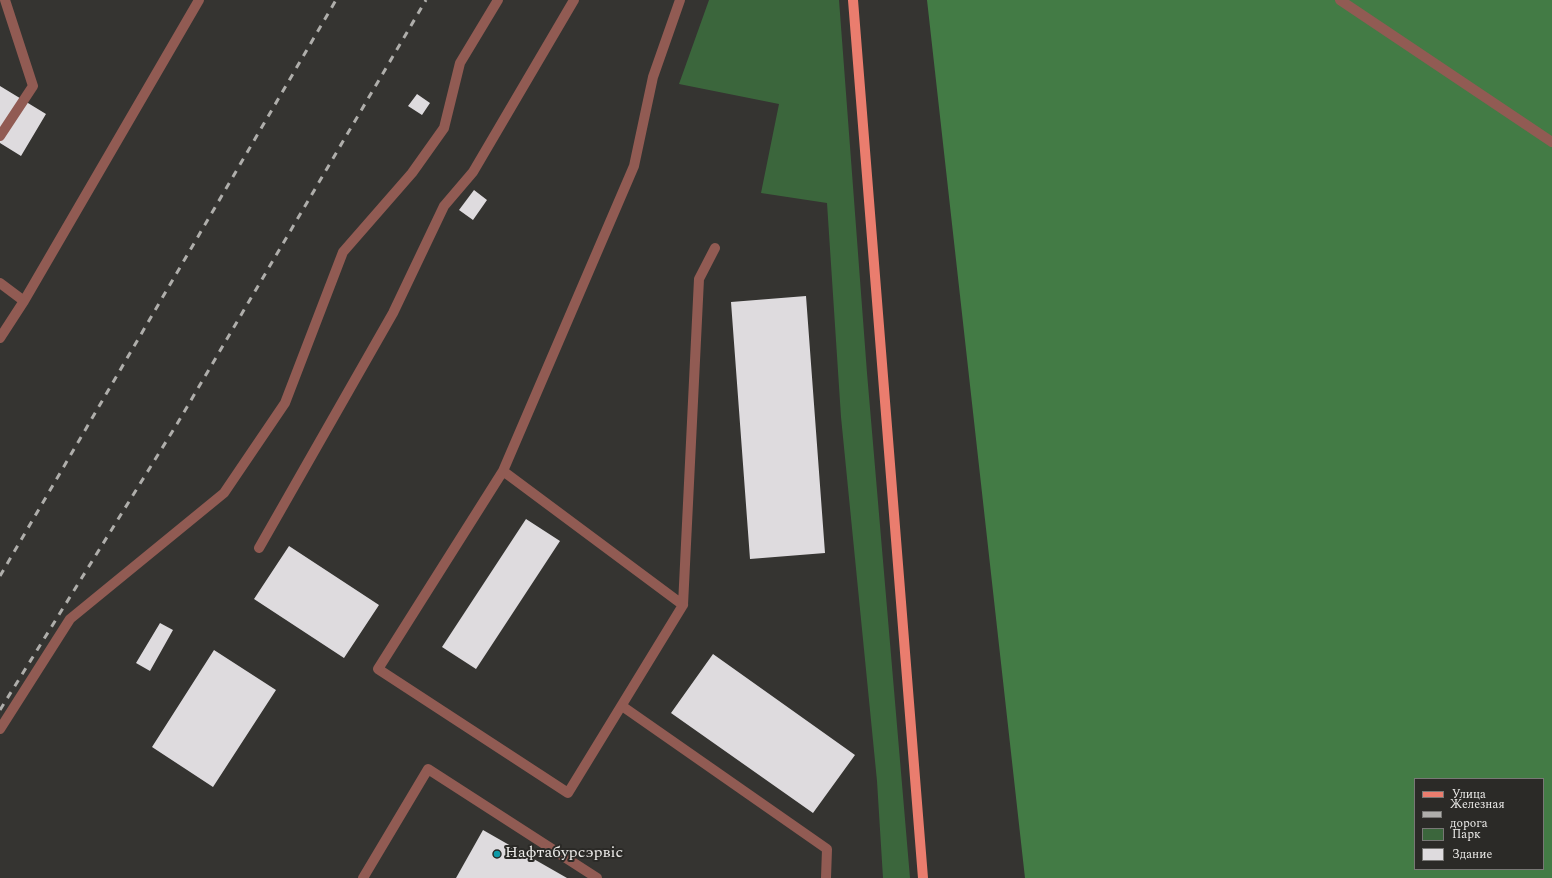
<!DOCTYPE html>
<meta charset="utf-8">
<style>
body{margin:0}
#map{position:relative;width:1552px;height:878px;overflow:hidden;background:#353431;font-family:Spectral,serif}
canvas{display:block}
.legend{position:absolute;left:1414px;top:778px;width:130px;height:92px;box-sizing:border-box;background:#2b2a27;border:1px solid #787775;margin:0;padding:5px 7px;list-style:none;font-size:12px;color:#ecebe9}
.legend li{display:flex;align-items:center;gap:8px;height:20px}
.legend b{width:20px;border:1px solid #787775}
</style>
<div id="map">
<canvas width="1552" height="878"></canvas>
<ul class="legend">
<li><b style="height:5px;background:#ea7d6e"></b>Улица</li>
<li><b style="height:5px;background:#afaeab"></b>Железная дорога</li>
<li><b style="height:11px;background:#3b663c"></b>Парк</li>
<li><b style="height:11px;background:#dedbde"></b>Здание</li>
</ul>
</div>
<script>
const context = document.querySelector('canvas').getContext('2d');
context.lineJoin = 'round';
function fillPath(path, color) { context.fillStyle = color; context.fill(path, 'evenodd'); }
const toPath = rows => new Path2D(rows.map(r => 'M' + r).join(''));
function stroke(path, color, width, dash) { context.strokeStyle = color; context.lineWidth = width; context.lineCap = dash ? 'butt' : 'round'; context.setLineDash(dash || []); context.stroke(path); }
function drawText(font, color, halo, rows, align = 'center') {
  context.font = font + ' Spectral,serif'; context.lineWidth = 4; context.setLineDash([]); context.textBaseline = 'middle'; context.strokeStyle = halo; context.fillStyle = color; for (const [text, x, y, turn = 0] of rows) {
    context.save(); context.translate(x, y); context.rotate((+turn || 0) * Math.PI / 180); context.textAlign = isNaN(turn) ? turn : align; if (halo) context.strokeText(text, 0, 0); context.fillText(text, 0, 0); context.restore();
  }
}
fillPath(toPath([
 [709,0,839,0,867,373,910,878,883,878,877,781,841,417,827,203,761,193,779,104,679,84]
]), '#3b663c');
fillPath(toPath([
 [927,0,1552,0,1552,878,1025,878],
 [1415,779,1543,779,1543,869,1415,869]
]), '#437b45');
fillPath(toPath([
 [0,86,46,114,21,156,0,143],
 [417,94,430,103,422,115,408,106],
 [474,190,487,200,473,220,459,210],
 [806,296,825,553,750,559,731,302],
 [526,519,560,541,476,669,442,647],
 [289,546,379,605,344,658,254,599],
 [160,623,173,630,150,671,136,663],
 [214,650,276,690,213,787,152,747],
 [713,654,855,755,813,813,671,713],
 [483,830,567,878,456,878]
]), '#dedbde');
stroke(toPath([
 [0,136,33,86,5,0],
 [0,283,24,301],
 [0,338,24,301,199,0],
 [503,471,683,605,568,793,378,669,503,471,634,166,653,77,680,0],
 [259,548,393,313,444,206,473,172,574,0],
 [683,605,699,279,715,248],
 [622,706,827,849,826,878],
 [0,729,70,619,224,493,285,403,343,252,412,173,444,128,460,63,498,0],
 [363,878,428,769,597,878]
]), '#915b53', 10);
stroke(toPath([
 [1340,0,1552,142]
]), '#915b53', 10);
stroke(toPath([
 [853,0,923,878]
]), '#ea7d6e', 10);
stroke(toPath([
 [0,576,336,0],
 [0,710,177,424,426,0]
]), '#afaeab', 3, [7, 7]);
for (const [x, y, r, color] of [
 [497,854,4,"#0f9aa8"]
]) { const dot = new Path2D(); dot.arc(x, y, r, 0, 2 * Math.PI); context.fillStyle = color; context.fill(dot); stroke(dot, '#2b2a27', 1.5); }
drawText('16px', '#ecebe9', '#2b2a27', [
 ["Нафтабурсэрвіс",505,854]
], 'left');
</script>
